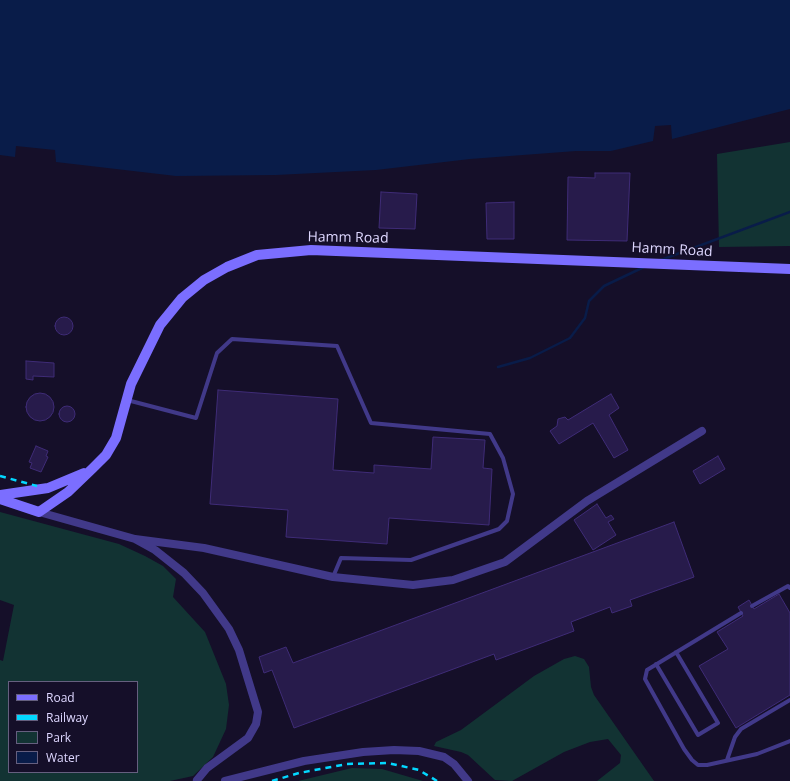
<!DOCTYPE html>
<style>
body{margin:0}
#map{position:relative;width:790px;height:781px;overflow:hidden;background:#150f29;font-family:"Open Sans",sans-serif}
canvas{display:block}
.legend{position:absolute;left:8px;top:681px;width:130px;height:92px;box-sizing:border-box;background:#150f29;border:1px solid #655f7f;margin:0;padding:5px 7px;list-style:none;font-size:12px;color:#ded7ff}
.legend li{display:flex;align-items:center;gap:8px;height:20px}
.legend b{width:20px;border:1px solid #655f7f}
</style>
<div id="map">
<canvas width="790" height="781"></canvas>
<ul class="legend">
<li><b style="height:5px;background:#7b6eff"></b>Road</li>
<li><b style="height:5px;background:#03d7ff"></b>Railway</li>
<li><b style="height:11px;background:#123333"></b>Park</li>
<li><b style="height:11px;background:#091c49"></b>Water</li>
</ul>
</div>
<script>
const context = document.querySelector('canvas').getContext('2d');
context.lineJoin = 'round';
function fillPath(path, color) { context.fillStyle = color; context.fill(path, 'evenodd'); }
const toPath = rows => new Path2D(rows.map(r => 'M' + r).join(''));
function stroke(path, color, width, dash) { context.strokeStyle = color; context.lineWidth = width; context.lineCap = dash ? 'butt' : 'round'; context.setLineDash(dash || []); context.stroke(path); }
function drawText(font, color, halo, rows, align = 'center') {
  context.font = font + ' "Open Sans",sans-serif'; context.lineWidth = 3; context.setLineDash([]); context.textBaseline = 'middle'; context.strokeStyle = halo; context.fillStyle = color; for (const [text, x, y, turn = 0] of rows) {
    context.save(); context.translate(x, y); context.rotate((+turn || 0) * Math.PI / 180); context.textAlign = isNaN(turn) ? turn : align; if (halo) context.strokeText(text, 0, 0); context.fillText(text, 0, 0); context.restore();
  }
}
fillPath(toPath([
 [790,142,790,246,719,247,717,154],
 [0,512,119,544,145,556,163,566,176,579,173,597,205,632,226,684,229,705,226,729,213,757,193,776,170,781,0,781,0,660,3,661,14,605,0,600],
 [9,682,137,682,137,772,9,772],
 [575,656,584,659,589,667,591,687,594,695,654,781,597,781,620,763,621,755,608,739,590,742,564,752,512,781,495,780,468,755,461,752,434,746,436,742,461,730,534,676,564,659],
 [352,768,382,769,423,781,298,781]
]), '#123333');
fillPath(toPath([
 [0,0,790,0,790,109,672,139,671,125,655,126,653,141,611,151,576,151,470,159,376,170,276,175,176,176,56,162,55,150,16,146,15,157,0,155]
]), '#091c49');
stroke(toPath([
 [661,260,790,212],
 [498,367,530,358,570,338,585,318,589,301,604,286,644,267]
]), '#091c49', 2.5);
const building = toPath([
 [595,173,630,173,627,241,567,240,568,177,595,178,595,173],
 [381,192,417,194,415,229,379,228,381,192],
 [514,202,514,239,487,239,486,203,514,202],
 '55 326a9 9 0 1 1 18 0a9 9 0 1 1-18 0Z',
 [26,361,54,363,54,377,33,376,33,380,26,379,26,361],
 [218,390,338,399,333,470,374,473,374,465,431,469,433,437,485,440,483,468,492,469,489,525,389,518,387,544,286,537,288,510,210,504,218,390],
 '26 407a14 14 0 1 1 28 0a14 14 0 1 1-28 0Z',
 [611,394,619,408,609,415,628,450,614,458,593,423,559,444,550,431,557,426,558,419,565,417,568,420,611,394],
 '59 414a8 8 0 1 1 16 0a8 8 0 1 1-16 0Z',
 [36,446,48,451,46,456,48,457,41,472,30,468,32,463,29,462,36,446],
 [718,456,725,469,700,484,693,471,718,456],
 [597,504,606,518,611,515,614,519,608,522,616,535,593,550,574,520,597,504],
 [674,522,694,577,630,600,632,606,612,613,610,607,571,622,574,631,496,660,494,654,294,728,272,670,264,673,259,657,286,647,293,663,674,522],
 [779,594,790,613,790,695,736,728,699,666,728,649,717,632,743,616,738,607,749,600,754,609,779,594]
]);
fillPath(building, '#271b4b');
stroke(building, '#3f2c77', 1);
stroke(toPath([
 [127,400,196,418,217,353,232,339,337,346,371,423,490,434,503,458,513,494,507,521,499,529,411,560,341,558,333,577],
 [752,606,788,586,790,588],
 [741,613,647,670,645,679,684,749,692,760,698,765,707,765,757,754,790,741],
 [656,664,698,735,718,723,676,652],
 [727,760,735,737,741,729,790,700]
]), '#413989', 4);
stroke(toPath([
 [39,512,135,539,155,550,184,573,203,593,229,629,239,650,258,712,256,724,248,738,207,768,197,780],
 [135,539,204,548,333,577,413,585,453,580,505,562,587,501,702,431],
 [225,781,304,761,363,752,394,750,419,751,444,757,454,764,468,781]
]), '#413989', 8);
stroke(toPath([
 [0,495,48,488,84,473],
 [0,499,39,512,68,492,93,468,106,455,116,438,131,384,160,325,182,298,204,280,227,267,257,255,311,250,790,269]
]), '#7b6eff', 10);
stroke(toPath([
 [0,476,37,486],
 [272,781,299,773,347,764,388,763,419,770,437,781]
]), '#03d7ff', 2.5, [6, 5]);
drawText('14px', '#ded7ff', '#150f29', [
 ["Hamm Road",348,238,1],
 ["Hamm Road",672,250,3]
]);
</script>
